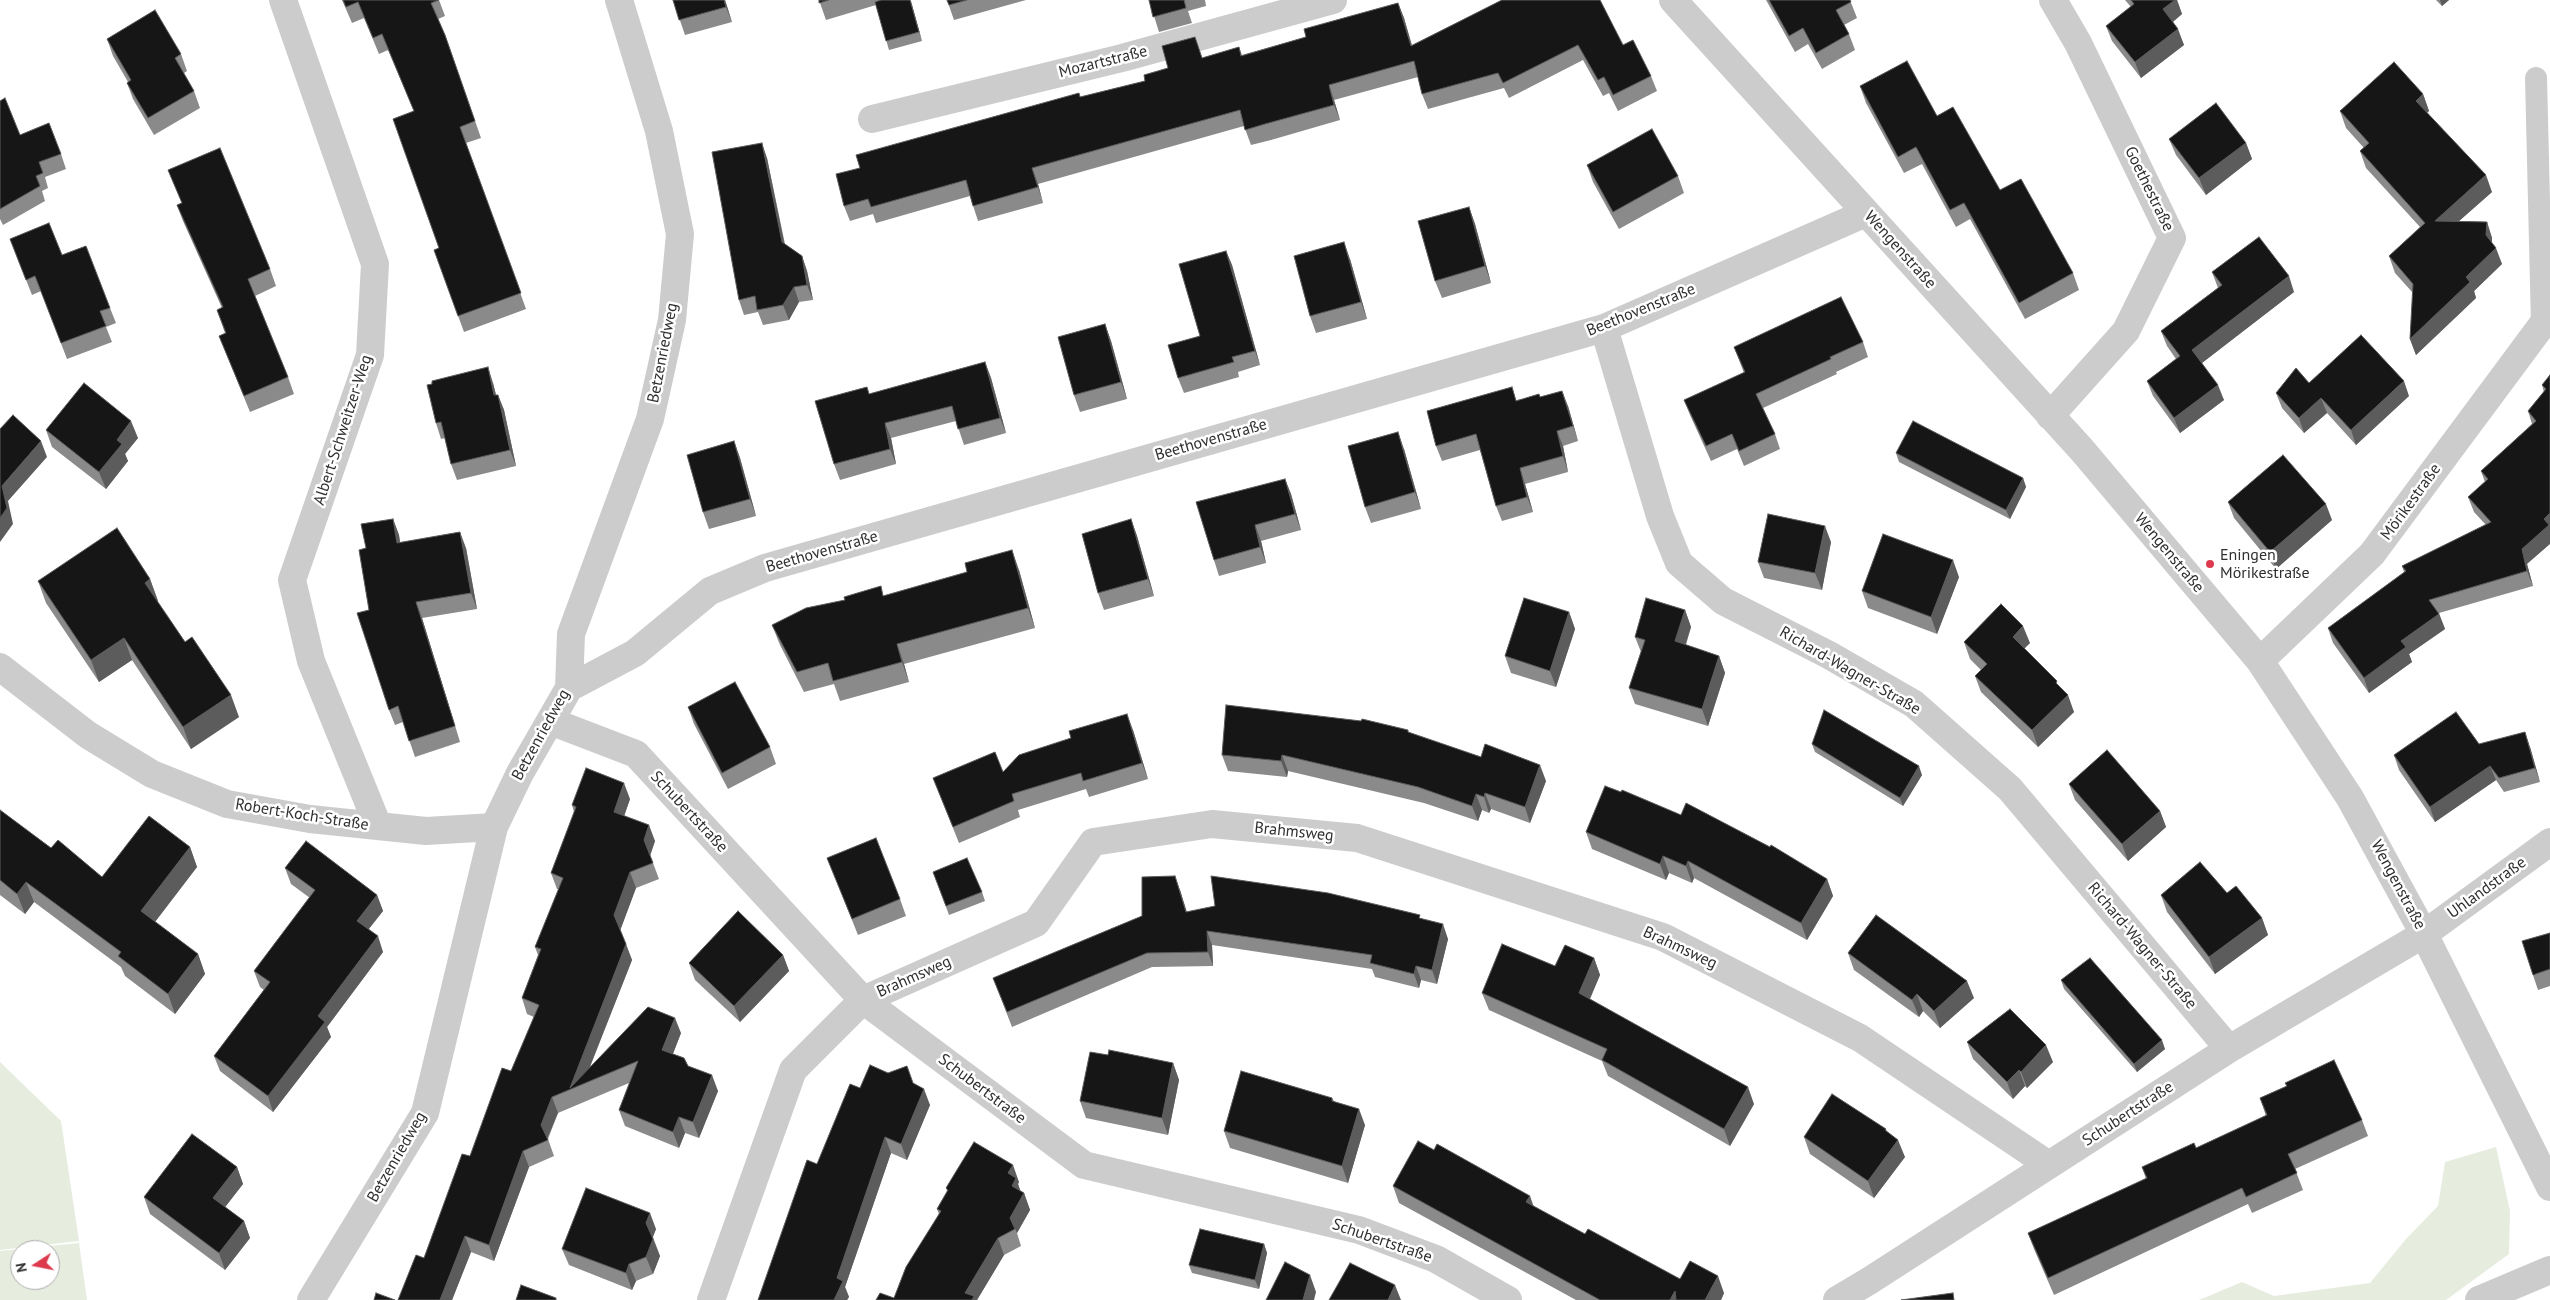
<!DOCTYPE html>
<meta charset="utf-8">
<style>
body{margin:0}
#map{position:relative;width:2550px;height:1300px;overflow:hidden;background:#fff;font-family:"PT Sans",sans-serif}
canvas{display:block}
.north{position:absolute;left:10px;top:1240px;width:50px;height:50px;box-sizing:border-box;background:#fff;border:1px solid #acacac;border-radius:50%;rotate:259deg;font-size:14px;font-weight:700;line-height:20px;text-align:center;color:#2f2f2f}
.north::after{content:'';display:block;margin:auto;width:18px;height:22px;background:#dd3a4d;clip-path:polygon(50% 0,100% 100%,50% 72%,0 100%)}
</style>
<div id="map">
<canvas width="2550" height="1300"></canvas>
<div class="north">N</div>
</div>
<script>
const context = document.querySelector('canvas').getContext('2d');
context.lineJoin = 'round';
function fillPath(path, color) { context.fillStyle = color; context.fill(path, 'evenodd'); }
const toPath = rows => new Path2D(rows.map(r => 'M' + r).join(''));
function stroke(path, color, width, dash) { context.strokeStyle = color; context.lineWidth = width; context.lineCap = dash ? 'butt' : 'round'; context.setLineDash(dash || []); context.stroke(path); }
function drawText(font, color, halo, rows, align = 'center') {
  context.font = font + ' "PT Sans",sans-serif'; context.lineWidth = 5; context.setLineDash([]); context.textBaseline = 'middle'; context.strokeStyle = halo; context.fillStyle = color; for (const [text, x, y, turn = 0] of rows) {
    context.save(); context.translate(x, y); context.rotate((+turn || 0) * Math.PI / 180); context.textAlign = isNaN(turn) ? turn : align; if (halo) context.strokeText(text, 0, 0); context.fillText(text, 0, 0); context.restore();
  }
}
fillPath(toPath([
 [0,1062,61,1121,79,1241,0,1250],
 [2496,1147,2510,1211,2509,1254,2446,1300,2199,1300,2242,1282,2274,1296,2370,1283,2406,1239,2438,1206,2445,1162],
 [79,1243,87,1300,0,1300,0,1251],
 [20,1250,50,1250,50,1280,20,1280]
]), '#e6ecde');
stroke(toPath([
 [2536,78,2542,325]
]), '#ccc', 22);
stroke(toPath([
 [283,0,375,264,370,355,292,580,311,661,378,826],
 [1673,0,2082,450,2260,661,2350,798,2424,934,2550,1187],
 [872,119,1122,58,1333,0],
 [1604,328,1660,516,1679,563,1723,601,1829,655,1914,704,2010,789,2229,1049],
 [2050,416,2126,331,2172,238,2078,43,2053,0],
 [2260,661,2372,554,2542,325,2550,318],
 [0,667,88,735,152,774,227,804,310,819,426,831,494,827],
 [569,688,635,653,710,591,765,568,1604,328,1866,213],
 [550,721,636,754,863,1000,1084,1165,1359,1230,1436,1259,1508,1300],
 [311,1300,425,1113,494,827,520,773,569,688,571,634,650,419,672,320,680,234,659,131,619,0],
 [711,1300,793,1070,863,1000,1036,923,1093,842,1212,824,1357,838,1663,937,1860,1038,2049,1165],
 [1837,1300,1869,1281,2229,1049,2424,934,2550,842],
 [2479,1300,2550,1270]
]), '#ccc', 28);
fillPath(toPath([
 [342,0,439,0,445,16,438,19,445,35,481,138,466,143,526,309,464,332,434,250,439,248,414,111,388,50,379,54,364,18,352,23],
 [673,0,725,0,732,22,685,35],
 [819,0,910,0,922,41,889,50,876,5,826,20],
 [947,0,1026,0,954,20],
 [1149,0,1205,0,1206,6,1188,11,1192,23,1159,32],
 [1502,0,1623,45,1651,76,1657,91,1618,111,1609,93,1603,96,1583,60,1509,98,1504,88,1428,109,1422,94,1418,77,1334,100,1340,120,1271,140,1251,145,1244,126,1038,184,1043,203,978,221,970,196,876,223,873,214,850,221,844,206,860,168,1080,97,1145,81,1203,58,1239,47,1242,55,1306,37,1398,3,1404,18,1412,45],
 [1766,0,1850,0,1857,18,1844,25,1849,34,1855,50,1822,69,1808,44,1795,52],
 [2125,0,2177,0,2182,14,2173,22,2184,45,2141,78,2112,41,2106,26,2131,7],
 [2436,0,2449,0,2442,6],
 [107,39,181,54,187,71,184,73,194,91,200,108,154,135,133,99,127,83,128,82,113,56],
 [1860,86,1937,116,2000,190,2073,273,2079,290,2025,319,1970,219,1956,227,1922,164,1904,173,1866,103],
 [2423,94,2429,111,2427,112,2492,192,2459,221,2487,222,2492,238,2492,243,2502,264,2474,291,2476,298,2416,355,2410,339,2413,293,2395,273,2389,256,2420,227,2366,168,2360,151,2364,148,2346,128,2340,111],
 [0,101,20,135,61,154,66,169,45,177,48,188,42,191,45,201,3,225,0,219],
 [2169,139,2246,143,2252,159,2206,195,2176,155],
 [767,158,785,244,802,256,807,271,813,300,799,302,789,320,763,325,758,312,744,315,739,300],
 [1587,165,1678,176,1684,193,1619,229,1593,182],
 [168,170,270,269,276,286,255,296,288,377,294,394,250,412,219,336,225,333,217,310,222,308,183,221,177,205,182,203],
 [1469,207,1475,224,1491,283,1442,298,1435,281],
 [10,239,62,255,110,308,116,323,106,327,112,342,67,359,41,291,32,295],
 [1226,251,1232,265,1260,365,1238,372,1239,377,1184,393,1178,378,1200,336],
 [1350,259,1367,319,1316,333,1310,316],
 [2212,272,2294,292,2202,363,2224,400,2180,433,2153,396,2147,381,2176,359,2167,346,2161,331,2218,288],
 [1105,324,1111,341,1127,399,1080,412,1074,395],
 [1863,342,1868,357,1836,372,1837,374,1763,408,1775,434,1780,449,1744,466,1737,449,1711,461,1690,415,1684,400,1744,373,1734,347],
 [985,362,991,378,1006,433,964,445,956,421,891,438,896,464,840,480,834,464,870,394],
 [2550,375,2527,564,2533,586,2439,613,2445,629,2409,654,2412,662,2369,693,2333,643,2328,628,2404,572,2402,566,2486,525,2474,512,2468,497,2485,482,2481,471,2532,424,2528,411,2544,392,2542,385],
 [493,383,496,395,498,395,504,410,516,466,457,480,451,464,445,438,441,439,436,423],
 [2309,383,2409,396,2356,445,2327,413,2304,433,2282,408,2276,393],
 [1512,387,1516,400,1540,397,1568,406,1578,441,1563,446,1568,472,1525,484,1533,512,1502,521,1496,506,1480,450,1442,461,1436,446],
 [46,430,138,438,125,454,128,461,106,489,52,447],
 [734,441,740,458,756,516,709,529,703,512],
 [1404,449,1421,509,1371,523,1365,507],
 [1896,453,2023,478,2026,487,2010,519,1899,462],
 [1285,479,1291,494,1301,530,1261,541,1266,563,1219,576,1214,560],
 [2228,502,2332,520,2276,569,2234,518],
 [393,519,399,535,400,542,466,548,477,609,422,618,460,742,415,757,403,722,395,725,389,710,369,610,366,548],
 [1131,519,1137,536,1154,596,1104,610,1098,593],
 [1831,542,1822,590,1764,578,1758,562],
 [1019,570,1035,628,904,664,909,682,840,701,834,684,804,692,780,645,772,625,884,596],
 [1959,577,1937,634,1868,608,1862,591],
 [150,579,158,601,157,601,185,642,239,717,191,749,132,660,99,682,46,603,38,581],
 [1685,610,1691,627,1686,645,1719,656,1725,673,1708,726,1635,704,1629,688,1641,652,1635,637],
 [1569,612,1575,629,1556,687,1511,673,1505,656],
 [1964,642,2030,643,2024,648,2059,686,2074,712,2038,747,1981,692,1975,676,1981,670,1970,659],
 [688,707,770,747,776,764,728,789,694,724],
 [1133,730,1148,779,1089,797,1086,789,1018,810,1020,817,959,843,933,778,1003,772],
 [1409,733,1546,781,1530,823,1491,809,1489,813,1482,810,1478,821,1424,803,1288,771,1287,777,1228,771,1222,755],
 [1812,744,1922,775,1903,806,1815,752],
 [2479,744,2530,747,2540,782,2504,792,2496,780,2435,822,2399,770,2394,755],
 [2069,784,2160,811,2166,827,2128,861,2075,800],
 [630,799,624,816,655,841,650,855,659,879,636,888,620,930,632,960,590,1067,681,1033,673,1054,718,1091,699,1138,685,1133,679,1148,625,1126,619,1110,629,1083,558,1113,548,1139,554,1156,529,1167,494,1261,471,1252,452,1300,398,1300,424,1258,470,1156,511,1071,534,1017,527,1014,522,998,538,955,535,947,559,889,557,889,551,873,574,812,572,805],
 [0,810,51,848,102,877,190,847,197,867,155,922,198,954,205,974,175,1014,125,976,121,967,34,902,25,914,0,895],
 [1586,832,1827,879,1833,896,1807,940,1694,878,1692,883,1669,873,1666,880,1592,849],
 [827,858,900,899,906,916,858,935],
 [285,868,377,895,383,911,369,929,383,952,327,1027,331,1037,273,1112,220,1071,214,1056,264,990,260,987,254,971,310,898,291,884],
 [933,872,982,892,985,901,949,915],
 [1180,890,1187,912,1421,918,1448,939,1437,984,1421,980,1419,988,1375,977,1372,969,1212,945,1213,966,1152,967,1012,1027,993,978,1142,916],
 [2227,893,2262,918,2268,935,2215,974,2167,912,2161,895],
 [2550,933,2550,986,2538,990,2533,975],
 [1848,953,1974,998,1940,1028,1923,1011,1919,1017,1854,970],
 [783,955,789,971,740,1022,695,980,689,963],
 [1594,958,1600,975,1590,999,1754,1104,1730,1146,1608,1076,1602,1061,1489,1010,1482,993,1555,966],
 [2061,980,2165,1049,2137,1072,2064,989],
 [1967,1042,2053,1062,2027,1088,2025,1086,2013,1099,1973,1059],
 [1108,1055,1173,1063,1179,1080,1168,1135,1086,1118,1080,1101],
 [913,1083,930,1105,907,1160,891,1153,845,1287,849,1297,847,1300,817,1164,860,1088],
 [2285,1083,2362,1120,2368,1136,2295,1169,2303,1190,2252,1213,2248,1204,2054,1295,2034,1249,2028,1233,2146,1179,2142,1167,2196,1148,2266,1116,2260,1098,2287,1086],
 [1332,1098,1334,1101,1365,1125,1348,1183,1230,1148,1224,1131],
 [1886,1129,1887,1132,1905,1157,1874,1198,1810,1154,1804,1137],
 [237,1167,243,1184,225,1207,244,1221,250,1238,225,1270,150,1214,144,1197],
 [1019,1182,1018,1184,1020,1191,1024,1193,1030,1210,1017,1233,1021,1246,1004,1255,977,1300,876,1300,894,1298,939,1214,937,1209,947,1191,946,1188],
 [1393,1186,1533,1206,1585,1234,1680,1279,1724,1293,1721,1300,1576,1300,1399,1203],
 [656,1229,653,1237,660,1256,653,1274,636,1281,632,1290,569,1265,562,1249],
 [1264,1244,1267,1253,1259,1289,1192,1273,1189,1265]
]), '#8a8a8a');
fillPath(toPath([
 [724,0,725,0,732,22,726,7],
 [910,0,911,1,922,41,919,32],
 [2175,0,2177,0,2182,14,2169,25,2163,9],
 [2440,0,2449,0,2442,6],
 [1398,3,1404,18,1416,61,1411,46],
 [2178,29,2184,45,2141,78,2135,62],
 [1329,85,1334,100,1340,120,1334,105],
 [2423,94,2429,111,2422,117,2416,101],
 [762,143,767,158,787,257,782,242],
 [2246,143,2252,159,2206,195,2199,178],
 [1032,168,1038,184,1043,203,1038,187],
 [2486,175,2492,192,2441,237,2435,221],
 [1469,207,1475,224,1491,283,1485,266],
 [2487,222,2492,238,2492,252,2486,235],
 [1344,242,1350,259,1367,319,1361,302],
 [2496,248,2502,264,2474,291,2476,298,2416,355,2410,339,2466,277],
 [1226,251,1232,265,1260,365,1255,351],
 [802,256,807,271,813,300,807,285],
 [2289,276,2294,292,2198,366,2192,350],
 [794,287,799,302,789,320,783,305],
 [1105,324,1111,341,1127,399,1121,382],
 [985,362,991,378,1006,433,1000,418],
 [488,367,493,383,500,411,494,395],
 [2404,381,2409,396,2356,445,2351,430],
 [2218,385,2224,400,2180,433,2174,418],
 [1562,391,1568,406,1578,441,1573,426],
 [498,395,504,410,516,466,510,450],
 [2321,398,2327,413,2304,433,2299,418],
 [131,421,138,438,125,454,128,461,106,489,99,472,117,440],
 [885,423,891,438,896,464,890,449],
 [1557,431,1563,446,1568,472,1563,456],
 [1398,432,1404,449,1421,509,1415,492],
 [41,441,47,457,8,501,13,524,0,542,0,518,2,486],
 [734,441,740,458,756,516,750,499],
 [1520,468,1525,484,1533,512,1527,497],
 [2023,478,2026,487,2010,519,2006,510],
 [1285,479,1291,494,1301,530,1295,514],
 [2326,504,2332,520,2276,569,2270,552],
 [2550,513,2550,544,2527,564,2533,586,2527,571,2522,549,2544,519],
 [393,519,399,535,402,558,397,543],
 [1131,519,1137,536,1154,596,1148,579],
 [1255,525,1261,541,1266,563,1260,547],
 [1825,526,1831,542,1822,590,1815,573],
 [460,532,466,548,477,609,471,593],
 [1012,550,1019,570,1035,628,1028,608],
 [1953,560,1959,577,1937,634,1931,617],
 [150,579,158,601,152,605,145,583],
 [416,602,422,618,460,742,455,726],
 [1685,610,1691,627,1681,658,1675,641],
 [1569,612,1575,629,1556,687,1550,671],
 [2439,614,2445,629,2409,654,2412,662,2369,693,2364,678,2401,641],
 [2023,626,2030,643,2019,654,2013,637],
 [124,638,132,660,99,682,91,660],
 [897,644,904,664,909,682,902,662],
 [1719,656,1725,673,1708,726,1702,709],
 [231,695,239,717,191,749,183,727],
 [2068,695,2074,712,2038,747,2032,730],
 [1127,714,1133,730,1148,779,1142,763],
 [2525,732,2530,747,2540,782,2535,768],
 [1282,755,1288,771,1287,777,1281,761],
 [1540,765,1546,781,1530,823,1525,807],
 [1919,766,1922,775,1903,806,1900,798],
 [2490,766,2496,780,2435,822,2430,807],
 [624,783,630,799,620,828,614,812],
 [1485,793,1491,809,1489,813,1484,797],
 [1476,794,1482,810,1478,821,1472,806],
 [2160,811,2166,827,2128,861,2122,844],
 [649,825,655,841,650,856,644,840],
 [190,847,197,867,148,931,141,911],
 [1663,856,1669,873,1666,880,1660,864],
 [1688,861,1694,878,1692,883,1686,866],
 [630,872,636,888,620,931,614,915],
 [1175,876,1180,890,1191,927,1186,912],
 [1827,879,1833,896,1807,940,1801,923],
 [26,882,34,902,25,914,17,894],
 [377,895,383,911,363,936,357,921],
 [2262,918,2268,935,2215,974,2209,957],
 [1443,924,1448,939,1437,984,1432,970],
 [1207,931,1212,945,1213,966,1208,952],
 [378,936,383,952,327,1027,331,1037,273,1112,268,1096,318,1016],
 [626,944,632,960,583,1084,570,1088],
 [198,954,205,974,175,1014,168,994],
 [783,955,789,971,740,1022,734,1006],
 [1594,958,1600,975,1585,1010,1579,993],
 [1416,966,1421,980,1419,988,1414,974],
 [1967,981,1974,998,1940,1028,1934,1011],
 [1917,994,1923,1011,1919,1017,1912,1000],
 [675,1018,681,1033,668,1066,662,1050],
 [2162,1040,2165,1049,2137,1072,2134,1064],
 [2046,1045,2053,1062,2027,1088,2021,1072],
 [1173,1063,1179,1080,1168,1135,1162,1118],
 [2019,1070,2025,1086,2013,1099,2007,1082],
 [712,1075,718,1091,699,1138,693,1122],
 [1748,1087,1754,1104,1730,1146,1724,1129],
 [924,1089,930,1105,907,1160,901,1144],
 [552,1097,558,1113,546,1141,541,1125],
 [1359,1109,1365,1125,1348,1183,1342,1166],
 [679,1117,685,1133,679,1148,673,1132],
 [885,1137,891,1153,845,1287,849,1297,847,1300,834,1300,837,1278],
 [1898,1140,1905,1157,1874,1198,1868,1181],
 [523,1151,529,1167,494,1261,489,1245],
 [1013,1165,1019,1182,1018,1184,1022,1195,1018,1202,1008,1173],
 [237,1167,243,1184,219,1215,213,1198],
 [1024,1193,1030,1210,1017,1233,1010,1218],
 [1530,1196,1536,1213,1526,1202],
 [650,1213,656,1229,652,1239,646,1223],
 [244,1221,250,1238,225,1270,219,1253],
 [465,1236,471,1252,452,1300,440,1300],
 [998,1238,1004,1255,977,1300,967,1300,965,1293],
 [653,1239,660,1256,653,1274,646,1257],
 [1264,1244,1267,1253,1259,1289,1255,1280],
 [629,1264,636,1281,632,1290,626,1273],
 [1310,1275,1316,1292,1314,1300,1303,1300],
 [1718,1276,1724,1293,1721,1300,1705,1300],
 [1395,1285,1401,1300,1388,1300],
 [1675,1291,1678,1300,1670,1300]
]), '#5c5c5c');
const building = toPath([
 [343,0,439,0,431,3,445,35,475,121,460,127,521,293,458,316,434,250,439,248,393,119,414,111,382,34,373,38,358,2,346,7,343,0],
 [673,0,724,0,726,7,679,20,673,0],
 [819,0,829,0,819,3,819,0],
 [881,0,910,0,919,32,886,41,875,2,881,0],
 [947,0,967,0,949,5,947,0],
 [1149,0,1184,0,1186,8,1153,17,1149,0],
 [1502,0,1600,0,1623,45,1633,40,1651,76,1613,95,1604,77,1598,80,1578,45,1503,83,1498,73,1422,94,1414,61,1329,85,1334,105,1265,124,1245,130,1240,110,1032,168,1038,187,973,206,966,180,871,207,868,199,844,206,836,174,860,168,856,155,1079,93,1080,97,1145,81,1144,75,1168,68,1162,46,1195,37,1202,58,1239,47,1241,56,1306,37,1304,29,1398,3,1411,46,1502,0],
 [1769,0,1850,0,1851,2,1836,10,1849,34,1816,53,1803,28,1789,36,1769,0],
 [2131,0,2175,0,2163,9,2178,29,2135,62,2106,26,2134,4,2131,0],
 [155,10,181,54,175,58,194,91,148,118,127,83,131,80,107,39,155,10],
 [1907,61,1937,116,1953,107,2000,190,2021,179,2073,273,2019,303,1964,203,1950,210,1916,147,1898,157,1860,86,1907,61],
 [2394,62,2423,94,2416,101,2486,175,2435,221,2487,222,2486,235,2496,248,2466,277,2470,282,2410,339,2413,284,2389,256,2425,223,2360,151,2369,143,2340,111,2394,62],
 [5,98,20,135,49,123,61,154,39,162,43,173,36,176,40,186,0,209,0,101,5,98],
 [2216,103,2246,143,2199,178,2169,139,2216,103],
 [1652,129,1678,176,1613,212,1587,165,1652,129],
 [762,143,782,242,802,256,807,285,794,287,783,305,757,310,755,296,739,300,712,152,762,143],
 [220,148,270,269,248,279,288,377,244,396,219,336,226,333,217,310,223,307,177,205,182,203,168,170,220,148],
 [1469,207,1485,266,1435,281,1418,221,1469,207],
 [49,223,62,255,86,246,110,308,100,311,106,326,61,343,35,276,26,280,10,239,49,223],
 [2259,237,2289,276,2192,350,2218,385,2174,418,2147,381,2180,356,2161,331,2222,285,2212,272,2259,237],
 [1344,242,1361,302,1310,316,1294,256,1344,242],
 [1226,251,1255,351,1232,357,1234,362,1178,378,1168,345,1200,336,1179,264,1226,251],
 [1841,297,1863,342,1830,357,1831,359,1756,394,1775,434,1739,451,1732,434,1706,446,1684,400,1745,372,1734,347,1841,297],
 [1105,324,1121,382,1074,395,1058,337,1105,324],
 [2361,335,2404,381,2351,430,2321,398,2299,418,2276,393,2296,368,2309,383,2361,335],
 [985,362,1000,418,958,429,952,406,885,423,890,449,834,464,815,401,867,387,869,394,985,362],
 [488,367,494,395,498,395,510,450,451,464,441,422,436,423,427,385,432,384,432,381,488,367],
 [2550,375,2550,513,2544,519,2549,525,2522,549,2527,571,2429,600,2439,614,2401,641,2406,647,2364,678,2328,628,2406,571,2402,566,2491,522,2468,497,2488,479,2481,471,2536,421,2528,411,2546,389,2542,385,2550,375],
 [84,383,131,421,117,440,122,444,99,472,46,430,84,383],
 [1512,387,1516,401,1539,394,1540,397,1562,391,1573,426,1557,431,1563,456,1520,468,1527,497,1496,506,1476,434,1436,446,1427,411,1512,387],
 [13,415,41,441,2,486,7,508,0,518,0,429,13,415],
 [1913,421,2023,478,2006,510,1896,453,1913,421],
 [1398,432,1415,492,1365,507,1348,446,1398,432],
 [734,441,750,499,703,512,687,455,734,441],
 [2283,455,2326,504,2270,552,2228,502,2283,455],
 [1285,479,1295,514,1255,525,1260,547,1214,560,1196,502,1285,479],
 [1768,514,1825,526,1815,573,1758,562,1768,514],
 [393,519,397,543,460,532,471,593,416,602,455,726,409,741,398,706,389,710,357,613,369,610,359,550,366,548,361,524,393,519],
 [1131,519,1148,579,1098,593,1082,534,1131,519],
 [117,528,150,579,145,583,185,642,192,637,231,695,183,727,124,638,91,660,38,581,117,528],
 [1883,534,1953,560,1931,617,1862,591,1883,534],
 [1012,550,1028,608,897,644,902,662,833,681,828,663,797,672,772,625,806,608,845,600,844,597,881,586,883,596,967,572,965,563,1012,550],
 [1524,598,1569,612,1550,671,1505,656,1524,598],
 [1646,598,1685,610,1675,641,1719,656,1702,709,1629,688,1645,640,1635,637,1646,598],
 [2001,604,2023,626,2013,637,2057,681,2056,683,2068,695,2032,730,1975,676,1987,664,1964,642,2001,604],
 [735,682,770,747,722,773,688,707,735,682],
 [1226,705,1361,721,1362,719,1408,730,1408,732,1481,757,1485,744,1540,765,1525,807,1485,793,1484,797,1476,794,1472,806,1418,787,1282,755,1281,761,1222,755,1226,705],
 [1824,710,1919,766,1900,798,1812,744,1824,710],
 [2456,712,2479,744,2525,732,2535,768,2499,778,2490,766,2430,807,2394,755,2456,712],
 [1127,714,1142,763,1083,781,1081,773,1012,794,1014,801,953,827,933,778,995,752,1003,772,1019,755,1071,738,1069,731,1127,714],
 [2107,750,2160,811,2122,844,2069,784,2107,750],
 [586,768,624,783,614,812,649,825,644,840,653,863,630,872,614,915,626,944,570,1088,648,1007,675,1018,662,1050,684,1058,688,1066,712,1075,693,1122,679,1117,673,1132,619,1110,638,1061,552,1097,541,1125,548,1140,523,1151,489,1245,465,1236,440,1300,398,1300,416,1255,424,1258,462,1154,470,1156,502,1068,511,1071,539,1005,522,998,541,949,535,947,563,878,551,873,576,807,572,805,586,768],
 [1605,786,1621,792,1622,790,1681,815,1686,803,1770,847,1771,845,1827,879,1801,923,1688,861,1686,866,1663,856,1660,864,1586,832,1605,786],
 [0,810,51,848,58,840,102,877,149,816,190,847,141,911,198,954,168,994,118,956,121,952,26,882,17,894,0,880,0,810],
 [876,838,900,899,852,919,827,858,876,838],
 [306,841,377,895,357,921,378,936,318,1016,325,1022,268,1096,214,1056,270,982,254,971,315,890,285,868,306,841],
 [967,858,982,892,946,906,933,872,967,858],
 [2200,862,2227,893,2236,886,2262,918,2209,957,2161,895,2200,862],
 [1175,876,1186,912,1215,906,1211,876,1328,893,1420,915,1419,918,1443,924,1432,970,1416,966,1414,974,1370,963,1372,955,1207,931,1208,952,1147,953,1007,1012,993,978,1142,916,1142,877,1175,876],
 [738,911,783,955,734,1006,689,963,738,911],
 [1876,915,1967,981,1934,1011,1917,994,1912,1000,1848,953,1876,915],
 [2550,933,2550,969,2533,975,2522,941,2550,933],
 [1502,944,1555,966,1565,945,1594,958,1579,993,1748,1087,1724,1129,1602,1060,1607,1049,1482,993,1502,944],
 [2090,958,2162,1040,2134,1064,2061,980,2090,958],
 [2010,1009,2046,1045,2021,1072,2019,1070,2007,1082,1967,1042,2010,1009],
 [1109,1050,1173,1063,1162,1118,1080,1101,1090,1052,1108,1055,1109,1050],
 [2334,1060,2362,1120,2288,1154,2297,1173,2246,1197,2242,1188,2048,1278,2028,1233,2147,1178,2142,1167,2194,1143,2196,1148,2267,1115,2260,1098,2287,1086,2285,1083,2334,1060],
 [870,1065,888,1073,907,1066,913,1083,924,1089,901,1144,885,1137,837,1278,843,1281,834,1300,758,1300,807,1160,817,1164,850,1084,860,1088,870,1065],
 [1241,1071,1332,1098,1332,1101,1359,1109,1342,1166,1224,1131,1241,1071],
 [1832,1094,1886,1129,1885,1130,1898,1140,1868,1181,1804,1137,1832,1094],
 [192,1134,237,1167,213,1198,244,1221,219,1253,144,1197,192,1134],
 [1418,1141,1434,1150,1437,1144,1530,1196,1526,1202,1585,1234,1588,1229,1680,1279,1690,1261,1718,1276,1705,1300,1676,1300,1675,1291,1670,1300,1600,1300,1393,1186,1418,1141],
 [974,1142,1013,1165,1008,1173,1016,1178,1012,1186,1024,1193,1010,1218,1015,1229,998,1238,965,1293,974,1296,972,1300,876,1300,880,1293,894,1298,906,1267,941,1211,937,1209,948,1190,946,1188,974,1142],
 [586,1188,650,1213,646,1223,653,1239,646,1257,629,1264,626,1273,562,1249,586,1188],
 [1200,1229,1264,1244,1255,1280,1189,1265,1200,1229],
 [1285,1262,1310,1275,1303,1300,1266,1300,1285,1262],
 [1350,1263,1395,1285,1388,1300,1329,1300,1350,1263],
 [521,1285,556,1298,556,1300,516,1300,521,1285],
 [376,1293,395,1300,374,1300,376,1293],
 [1953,1293,1954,1300,1901,1300,1953,1293]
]);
fillPath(building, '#161616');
stroke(building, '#5c5c5c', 1);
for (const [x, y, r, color] of [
 [2210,564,5,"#dd3a4d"]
]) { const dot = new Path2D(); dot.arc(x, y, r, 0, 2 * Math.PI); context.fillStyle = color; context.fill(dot); stroke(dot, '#fff', 2); }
drawText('16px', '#2f2f2f', '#fff', [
 ["Mozartstraße",1103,62,-14],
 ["Goethestraße",2149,189,64],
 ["Wengenstraße",1900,250,48],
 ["Beethovenstraße",1641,310,-22],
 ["Betzenriedweg",663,353,-79],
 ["Albert-Schweitzer-Weg",343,430,-72],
 ["Beethovenstraße",1211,440,-16],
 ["Mörikestraße",2411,502,-54],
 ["Beethovenstraße",822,552,-16],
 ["Wengenstraße",2169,553,50],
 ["Richard-Wagner-Straße",1850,671,30],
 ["Betzenriedweg",541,735,-61],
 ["Schubertstraße",689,812,47],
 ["Robert-Koch-Straße",302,815,9],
 ["Brahmsweg",1294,832,6],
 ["Wengenstraße",2398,885,62],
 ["Uhlandstraße",2487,888,-36],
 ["Richard-Wagner-Straße",2142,946,50],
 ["Brahmsweg",1680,948,25],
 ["Brahmsweg",914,977,-24],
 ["Schubertstraße",982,1089,37],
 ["Schubertstraße",2128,1114,-33],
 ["Betzenriedweg",397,1157,-60],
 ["Schubertstraße",1382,1241,19]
]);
drawText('16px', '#2f2f2f', '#fff', [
 ["Eningen",2220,555],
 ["Mörikestraße",2220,573]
], 'left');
</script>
